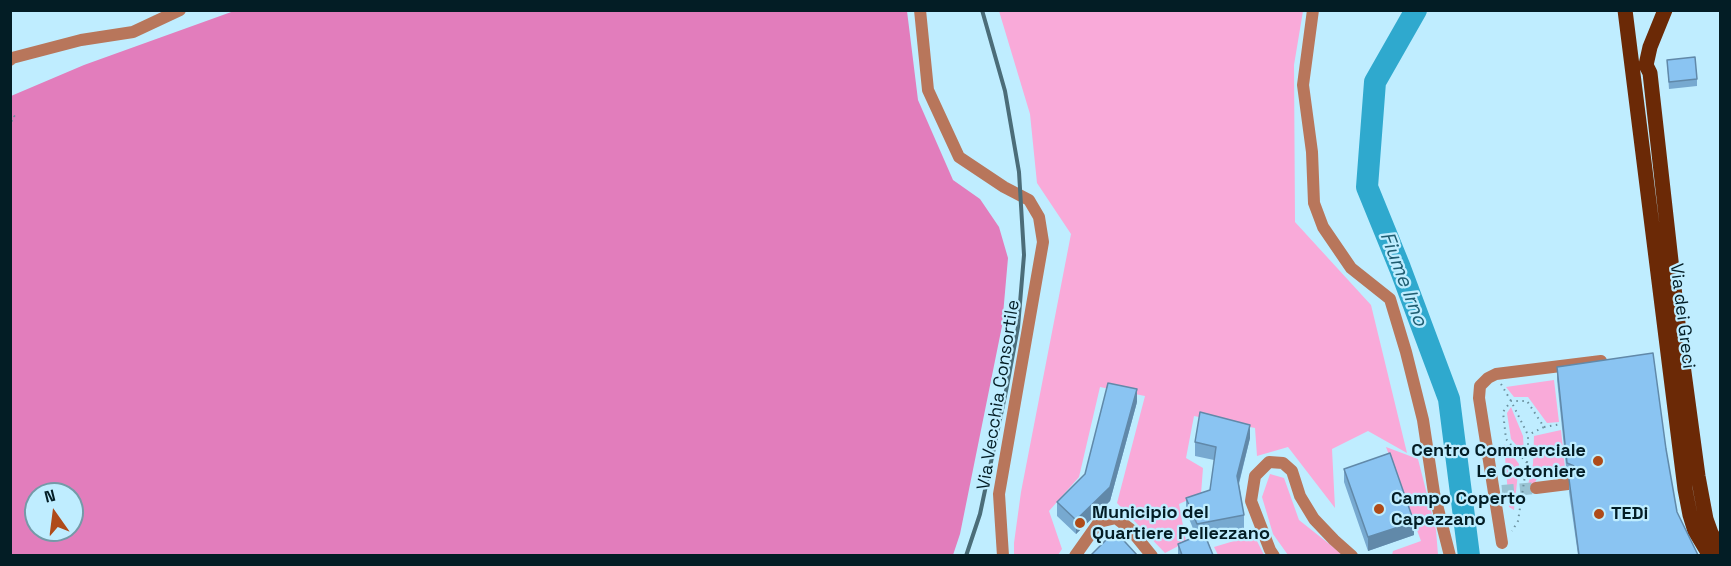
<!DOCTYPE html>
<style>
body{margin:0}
#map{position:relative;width:1731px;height:566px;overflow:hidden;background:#bfedff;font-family:"Space Grotesk",sans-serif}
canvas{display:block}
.frame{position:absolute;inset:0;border:12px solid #031d25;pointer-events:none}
.north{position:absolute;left:24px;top:482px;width:60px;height:60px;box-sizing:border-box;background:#bfedff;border:2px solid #749aa8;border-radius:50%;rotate:346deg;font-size:16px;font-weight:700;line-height:24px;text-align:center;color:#031d25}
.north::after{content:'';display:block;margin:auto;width:21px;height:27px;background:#af4b19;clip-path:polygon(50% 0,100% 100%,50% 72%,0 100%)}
</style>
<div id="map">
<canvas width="1731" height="566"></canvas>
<div class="frame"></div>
<div class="north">N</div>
</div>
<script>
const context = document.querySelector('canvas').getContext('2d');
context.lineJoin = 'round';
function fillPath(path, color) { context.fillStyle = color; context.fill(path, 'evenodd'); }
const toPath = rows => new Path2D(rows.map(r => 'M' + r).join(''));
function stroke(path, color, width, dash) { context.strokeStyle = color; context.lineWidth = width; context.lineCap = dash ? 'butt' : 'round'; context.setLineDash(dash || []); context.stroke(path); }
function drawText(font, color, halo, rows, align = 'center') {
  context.font = font + ' "Space Grotesk",sans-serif'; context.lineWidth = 4.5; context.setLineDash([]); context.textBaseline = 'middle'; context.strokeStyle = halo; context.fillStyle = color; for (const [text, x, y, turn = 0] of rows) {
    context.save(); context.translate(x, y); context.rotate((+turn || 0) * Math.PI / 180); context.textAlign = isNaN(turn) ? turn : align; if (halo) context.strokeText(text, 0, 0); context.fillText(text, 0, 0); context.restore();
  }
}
fillPath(toPath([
 [999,11,1303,11,1294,65,1295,222,1371,305,1407,453,1368,431,1332,449,1335,508,1288,447,1257,456,1255,428,1194,416,1186,458,1203,468,1201,494,1179,504,1186,542,1165,553,1117,503,1145,396,1100,387,1079,477,1049,511,1062,549,1058,555,1014,555,1014,543,1021,492,1071,234,1037,183,1030,114],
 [1554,380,1559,422,1547,423,1528,397,1514,397,1506,387],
 [1511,407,1523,436,1524,454,1511,439,1507,413],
 [1561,430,1565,468,1541,471,1529,494,1526,493,1533,464,1534,436],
 [1504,444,1519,464,1514,510,1509,507],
 [1386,447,1418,459,1436,530,1438,555,1392,555,1393,551,1421,541],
 [1270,474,1284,478,1299,520,1343,555,1288,555,1273,534,1262,497],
 [1254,535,1264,555,1218,555,1214,547]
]), '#f9aad9');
fillPath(toPath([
 [234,11,907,11,918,100,953,180,980,199,999,227,1008,258,1002,326,960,534,953,555,11,555,11,96,84,65],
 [36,494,72,494,72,530,36,530]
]), '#e27dbc');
stroke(toPath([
 [1416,10,1375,82,1367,187,1400,268,1449,399,1469,556]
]), '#2fa9ce', 22);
stroke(toPath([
 [1502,491,1536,488]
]), '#99c3d3', 12, [12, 6]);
stroke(toPath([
 [10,111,15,117,10,123],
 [1501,384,1511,401,1528,435,1528,456,1518,521,1512,531],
 [1544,427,1561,424],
 [1527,463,1506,439,1503,412,1511,401,1527,401,1544,427,1528,435]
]), '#6c919f', 2, [1.5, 4.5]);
stroke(toPath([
 [920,10,928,90,959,157,1004,187,1029,200,1039,217,1043,242,999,494,1003,556],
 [1313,10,1303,85,1312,152,1314,203,1323,227,1351,268,1390,299,1406,352,1423,420,1434,493,1450,556],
 [10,60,12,58,81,40,133,32,180,10],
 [1536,488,1568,484],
 [1502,543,1479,398,1480,386,1488,378,1496,374,1601,361],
 [1075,556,1099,522,1116,518,1130,529,1152,556],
 [1274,556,1270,550,1251,501,1255,476,1269,462,1283,463,1292,471,1300,496,1314,519,1334,540,1352,556]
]), '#b8765b', 12);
stroke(toPath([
 [1625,10,1685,489,1690,515,1695,531,1710,556],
 [1665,10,1650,47,1646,65,1650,73,1681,350,1698,476,1706,519,1711,533,1720,548]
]), '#6b2906', 15);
stroke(toPath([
 [966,556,980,514,1007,386,1018,327,1024,255,1019,172,1005,91,982,10]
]), '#4b6d79', 4);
fillPath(toPath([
 [1667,60,1697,79,1697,86,1669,89],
 [1557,367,1666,449,1677,512,1698,555,1578,555,1569,492,1569,479,1572,478,1567,476,1557,380],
 [1137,402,1110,501,1076,534,1057,516,1057,502,1085,474],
 [1250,438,1239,484,1244,515,1244,529,1206,536,1213,555,1178,555,1178,544,1196,536,1186,511,1186,498,1210,490,1214,460,1195,456,1195,442],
 [1344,469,1414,535,1368,551,1344,482]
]), '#77a9d0');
fillPath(toPath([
 [1137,389,1137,402,1110,501,1076,534,1076,520],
 [1250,425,1250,438,1237,490,1237,476],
 [1414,522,1414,535,1368,551,1368,537]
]), '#6189a9');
const building = toPath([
 [1695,57,1697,79,1669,82,1667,60,1695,57],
 [1653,353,1666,449,1677,512,1698,555,1579,555,1569,479,1573,477,1576,471,1574,466,1567,463,1557,367,1653,353],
 [1108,383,1137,389,1110,487,1076,520,1057,502,1085,474,1108,383],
 [1200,412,1250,425,1237,476,1244,515,1197,524,1186,498,1210,490,1216,447,1195,442,1200,412],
 [1390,453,1414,522,1368,537,1344,469,1390,453],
 [1115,531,1137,555,1091,555,1115,531],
 [1204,533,1213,555,1182,555,1178,544,1204,533]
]);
fillPath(building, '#8ac4f2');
stroke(building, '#6189a9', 1.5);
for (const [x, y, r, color] of [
 [1598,461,6,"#af4b19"],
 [1379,509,6,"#af4b19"],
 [1599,514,6,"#af4b19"],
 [1080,523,6,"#af4b19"]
]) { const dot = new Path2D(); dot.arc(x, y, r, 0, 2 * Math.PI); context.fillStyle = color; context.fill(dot); stroke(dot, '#bfedff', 2); }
drawText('18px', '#031d25', '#bfedff', [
 ["Via dei Greci",1682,316,83],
 ["Via Vecchia Consortile",999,395,-81]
]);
drawText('bold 18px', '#031d25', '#bfedff', [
 ["Centro Commerciale",1586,451,"right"],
 ["Le Cotoniere",1586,472,"right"],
 ["Campo Coperto",1391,499],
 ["Capezzano",1391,520],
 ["Municipio del",1092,513],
 ["Quartiere Pellezzano",1092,534],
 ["TEDi",1611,514]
], 'left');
drawText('italic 20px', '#1f5d71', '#bfedff', [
 ["Fiume Irno",1403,279,69]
]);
</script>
